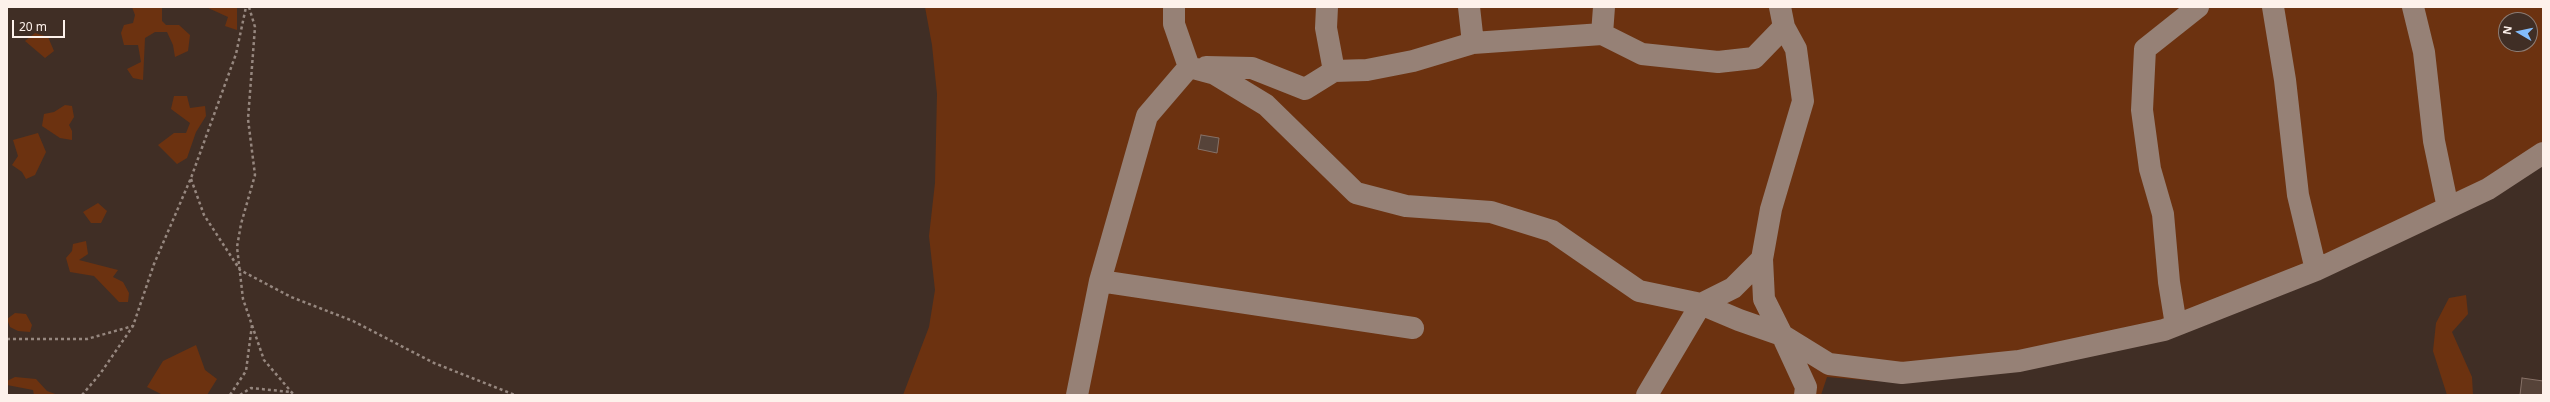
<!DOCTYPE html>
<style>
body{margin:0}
#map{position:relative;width:2550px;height:402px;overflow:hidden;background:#402e25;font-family:"Noto Sans",sans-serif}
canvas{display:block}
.frame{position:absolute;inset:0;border:8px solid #fdf1eb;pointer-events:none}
.north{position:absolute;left:2498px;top:12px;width:40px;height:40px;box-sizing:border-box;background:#402e25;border:1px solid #8c7c74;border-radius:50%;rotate:279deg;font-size:11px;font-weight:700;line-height:16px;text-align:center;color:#fdf1eb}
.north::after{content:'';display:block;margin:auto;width:14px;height:18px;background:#83bcfb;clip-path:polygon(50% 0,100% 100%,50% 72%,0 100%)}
.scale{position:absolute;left:12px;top:20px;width:53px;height:18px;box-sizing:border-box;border:2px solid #fdf1eb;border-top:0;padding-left:5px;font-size:12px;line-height:14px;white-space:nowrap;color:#fdf1eb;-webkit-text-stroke:3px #402e25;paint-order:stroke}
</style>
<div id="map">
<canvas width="2550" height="402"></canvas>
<div class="frame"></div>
<div class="north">N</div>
<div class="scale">20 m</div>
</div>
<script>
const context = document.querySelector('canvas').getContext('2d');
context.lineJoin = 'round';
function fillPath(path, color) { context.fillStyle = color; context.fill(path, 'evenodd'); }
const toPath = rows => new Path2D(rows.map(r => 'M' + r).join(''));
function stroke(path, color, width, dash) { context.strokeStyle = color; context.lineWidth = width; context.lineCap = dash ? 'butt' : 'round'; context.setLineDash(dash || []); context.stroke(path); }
fillPath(toPath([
 [132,7,162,7,162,21,166,25,179,25,190,35,188,51,175,57,173,45,167,32,155,32,145,38,143,80,133,78,127,69,141,62,138,45,124,45,121,33,124,25,133,23,135,15],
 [206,7,237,7,237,30,225,26,228,17],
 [925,7,2543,7,2543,165,2174,334,2020,369,1877,381,1827,377,1821,395,903,395,929,327,935,290,929,236,935,183,937,94,932,45],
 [2506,20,2530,20,2530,44,2506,44],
 [35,33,48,37,54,51,45,58,25,41],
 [174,96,187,96,190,108,205,106,206,116,196,132,187,158,177,164,158,145,174,133,186,133,190,123,171,109],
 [65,105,72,106,74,117,69,125,72,131,72,140,60,138,42,126,44,114,54,112],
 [38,133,46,152,35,175,26,179,22,172,12,165,18,156,13,140],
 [98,203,107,211,101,223,91,223,83,212],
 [86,241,88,254,79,260,118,270,113,277,123,282,129,293,128,302,119,302,94,276,70,272,66,258,72,251,73,244],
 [2466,295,2468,314,2452,332,2472,377,2473,395,2447,395,2433,351,2436,323,2449,298],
 [15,313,26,314,32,325,30,332,18,331,10,327,7,319],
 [196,345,205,370,217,379,207,395,163,395,147,387,163,361],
 [15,377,36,379,47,391,58,395,34,395,33,390,7,385,7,381]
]), '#6c3210');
const building = toPath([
 [1201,135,1219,138,1217,153,1198,149,1201,135],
 [2522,378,2543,381,2543,395,2520,395,2522,378]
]);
fillPath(building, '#564339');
stroke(building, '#867167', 1);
stroke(toPath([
 [249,7,255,27,248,119,255,175,241,224,237,247,243,299,264,360,294,395],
 [191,179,204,215,240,270,291,297,353,321,434,363,515,395],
 [7,339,87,339,133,326],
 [82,395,100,374,133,326,154,264,191,178,236,54,246,7],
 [230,395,246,371,252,325],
 [240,395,251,388,291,392]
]), '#96877f', 2.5, [3, 3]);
stroke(toPath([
 [1327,7,1326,28,1334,71,1367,70,1413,61,1473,43],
 [1469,7,1473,43,1602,34],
 [1604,7,1602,34,1642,54,1718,62,1754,58,1784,27],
 [1780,7,1784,27,1796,49,1803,101,1771,209,1762,259,1764,299,1782,335,1829,364,1902,373,2019,361,2164,330,2316,270,2399,231,2488,189,2543,153],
 [2273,7,2285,80,2298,195,2316,270],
 [2413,7,2424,52,2434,141,2448,208],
 [1189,67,1215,74,1266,105,1356,193,1406,206,1491,212,1552,231,1639,291,1701,304,1647,395],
 [1206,67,1252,68,1305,89,1334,71],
 [1762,259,1733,288,1701,304,1739,320,1782,335,1806,387,1805,395],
 [1100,281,1413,328],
 [2176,325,2169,282,2163,214,2150,169,2142,110,2145,49,2198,7],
 [1077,395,1100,281,1147,116,1189,67,1174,24,1174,7]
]), '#968176', 22);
</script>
